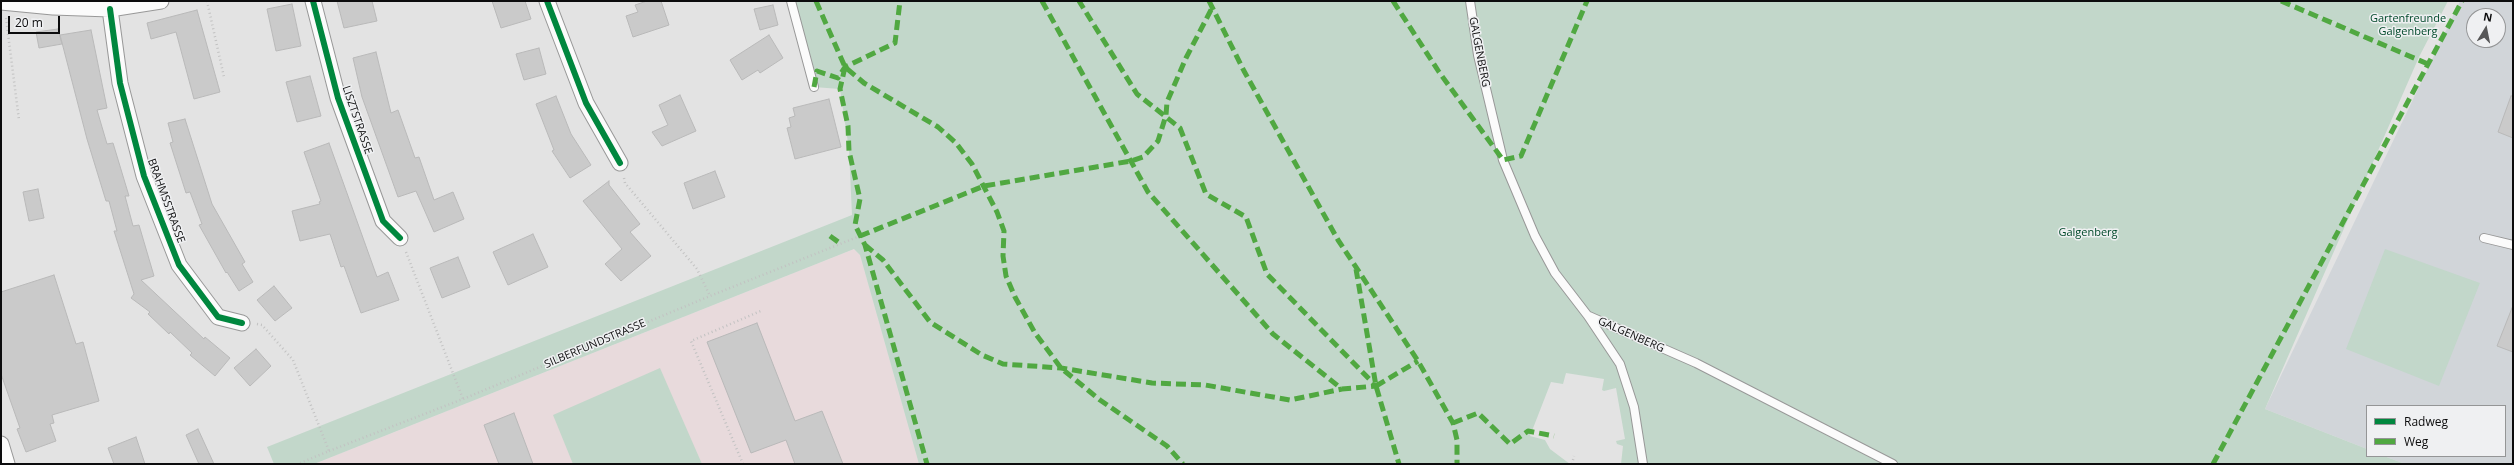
<!DOCTYPE html>
<style>
body{margin:0}
#map{position:relative;width:2514px;height:465px;overflow:hidden;background:#e3e3e3;font-family:"Open Sans",sans-serif}
canvas{display:block}
.frame{position:absolute;inset:0;border:2px solid #0c0c0d;pointer-events:none}
.legend{position:absolute;left:2366px;top:405px;width:140px;height:52px;box-sizing:border-box;background:#eff0f2;border:1px solid #949596;margin:0;padding:5px 7px;list-style:none;font-size:12px;color:#0c0c0d}
.legend li{display:flex;align-items:center;gap:8px;height:20px}
.legend b{width:20px;border:1px solid #949596}
.north{position:absolute;left:2466px;top:8px;width:40px;height:40px;box-sizing:border-box;background:#eff0f2;border:1px solid #949596;border-radius:50%;rotate:10deg;font-size:11px;font-weight:700;line-height:16px;text-align:center;color:#0c0c0d}
.north::after{content:'';display:block;margin:auto;width:14px;height:18px;background:#575758;clip-path:polygon(50% 0,100% 100%,50% 72%,0 100%)}
.scale{position:absolute;left:8px;top:16px;width:52px;height:18px;box-sizing:border-box;border:2px solid #0c0c0d;border-top:0;padding-left:5px;font-size:12px;line-height:14px;white-space:nowrap;color:#0c0c0d;-webkit-text-stroke:3px #eff0f2;paint-order:stroke}
</style>
<div id="map">
<canvas width="2514" height="465"></canvas>
<div class="frame"></div>
<ul class="legend">
<li><b style="height:5px;background:#00873e"></b>Radweg</li>
<li><b style="height:5px;background:#50a841"></b>Weg</li>
</ul>
<div class="north">N</div>
<div class="scale">20 m</div>
</div>
<script>
const context = document.querySelector('canvas').getContext('2d');
context.lineJoin = 'round';
function fillPath(path, color) { context.fillStyle = color; context.fill(path, 'evenodd'); }
const toPath = rows => new Path2D(rows.map(r => 'M' + r).join(''));
function stroke(path, color, width, dash) { context.strokeStyle = color; context.lineWidth = width; context.lineCap = dash ? 'butt' : 'round'; context.setLineDash(dash || []); context.stroke(path); }
function drawText(font, color, halo, rows, align = 'center') {
  context.font = font + ' "Open Sans",sans-serif'; context.lineWidth = 3; context.setLineDash([]); context.textBaseline = 'middle'; context.strokeStyle = halo; context.fillStyle = color; for (const [text, x, y, turn = 0] of rows) {
    context.save(); context.translate(x, y); context.rotate((+turn || 0) * Math.PI / 180); context.textAlign = isNaN(turn) ? turn : align; if (halo) context.strokeText(text, 0, 0); context.fillText(text, 0, 0); context.restore();
  }
}
fillPath(toPath([
 [2460,1,2513,1,2513,464,2405,464,2384,456,2505,456,2505,406,2367,406,2367,449,2265,409],
 [2474,16,2498,16,2498,40,2474,40]
]), '#d1d5d9');
fillPath(toPath([
 [854,249,860,255,919,464,314,464]
]), '#e8dadc');
fillPath(toPath([
 [791,1,2282,1,2419,57,2265,409,2367,449,2367,456,2384,456,2405,464,1621,464,1623,446,1617,444,1616,441,1625,439,1616,388,1604,391,1602,390,1604,379,1566,373,1563,384,1551,382,1530,436,1545,440,1550,449,1570,464,919,464,860,255,854,249,314,464,274,464,267,447,852,215,849,150,840,89,814,87],
 [2283,1,2448,1,2419,57],
 [2385,249,2480,283,2439,386,2346,349],
 [660,368,702,464,573,464,553,415]
]), '#c2d7ca');
const building = toPath([
 [337,1,372,1,377,21,344,28,337,1],
 [492,1,525,1,531,19,501,28,492,1],
 [647,1,661,1,669,25,633,37,626,16,638,12,635,5,647,1],
 [292,4,301,46,276,51,267,9,292,4],
 [773,5,778,25,760,30,754,9,773,5],
 [197,10,220,92,194,99,176,32,151,39,147,23,197,10],
 [58,29,62,44,39,48,36,32,58,29],
 [91,30,107,108,97,110,107,144,113,143,129,196,125,196,133,226,139,225,154,276,141,280,204,339,205,337,230,358,215,376,190,355,192,353,170,332,169,334,148,314,150,312,131,298,134,294,114,231,117,231,109,201,106,201,87,139,60,35,91,30],
 [769,35,783,58,760,73,758,70,742,80,730,60,769,35],
 [539,48,546,74,524,80,516,54,539,48],
 [376,52,391,113,398,110,415,158,419,157,434,200,453,192,464,219,434,232,416,191,398,197,362,97,353,58,376,52],
 [310,76,321,116,297,122,286,82,310,76],
 [680,95,696,131,662,146,652,132,668,125,659,105,680,95],
 [556,96,571,134,591,165,570,178,552,151,554,150,536,104,556,96],
 [2511,96,2513,96,2513,138,2498,132,2511,96],
 [829,99,841,147,795,159,787,128,791,127,789,118,795,116,793,108,829,99],
 [185,119,212,204,245,262,242,264,253,282,239,291,227,272,226,273,199,225,202,224,190,192,186,193,170,143,173,142,168,123,185,119],
 [329,143,377,277,388,272,399,300,361,313,344,266,341,267,330,234,300,241,292,211,320,204,319,202,321,201,304,152,329,143],
 [715,171,725,197,693,209,684,183,715,171],
 [609,181,609,185,640,224,630,232,651,256,621,281,605,264,622,249,583,201,609,181],
 [38,189,44,218,29,221,23,192,38,189],
 [533,234,548,267,508,285,493,252,533,234],
 [458,257,470,287,442,298,430,268,458,257],
 [54,275,76,344,83,342,99,401,52,415,54,423,50,424,56,441,26,452,17,429,20,428,1,374,1,292,54,275],
 [274,286,292,308,275,321,257,300,274,286],
 [2512,308,2513,308,2513,352,2497,346,2512,308],
 [757,323,795,421,822,411,843,464,795,464,786,440,751,453,707,342,757,323],
 [256,349,271,366,250,386,234,368,256,349],
 [514,413,533,464,499,464,484,425,514,413],
 [198,429,214,464,199,464,186,435,198,429],
 [136,437,145,464,114,464,108,448,136,437]
]);
fillPath(building, '#cacaca');
stroke(building, '#b9b9b9', 1);
const service = toPath([
 [791,1,814,87],
 [1470,1,1478,55,1503,160,1535,236,1555,273,1588,316,1620,364,1634,407,1643,464],
 [2484,238,2513,245],
 [1589,316,1696,363,1893,464]
]);
const minor = toPath([
 [313,1,338,98,383,221,400,238],
 [547,1,586,103,620,163],
 [1,2,53,7,110,9,161,1],
 [110,9,120,83,144,176,179,265,218,317,242,323],
 [1,444,7,464]
]);
stroke(service, '#989898', 10);
stroke(minor, '#989898', 17);
stroke(toPath([
 [207,1,224,77],
 [6,18,19,120],
 [624,178,625,183,697,269,710,296],
 [406,252,463,399],
 [257,324,262,325,293,360,329,451,298,464],
 [329,451,463,399,710,296,860,236],
 [743,464,691,341,763,310],
 [1572,464,1574,456]
]), '#c2c2c2', 2.5, [1, 3]);
stroke(service, '#fbfbfb', 8);
stroke(minor, '#fbfbfb', 15);
stroke(toPath([
 [816,1,845,67,864,83,938,127,956,143,972,164,997,212,1004,231,1003,256,1006,276,1015,297,1035,333,1061,368,1100,400,1167,446,1183,464],
 [1042,1,1148,192,1273,334,1342,389,1376,386,1267,274,1246,217,1206,194,1180,128,1137,94,1079,1],
 [1209,1,1244,71,1338,240,1418,361,1453,423,1457,440,1457,464],
 [1393,1,1439,72,1503,160,1521,156,1587,1],
 [2281,1,2428,64],
 [845,67,840,89,848,126,849,151,860,199,855,225,865,245,927,464],
 [814,87,817,71,838,78,845,67,895,43,900,1],
 [830,236,841,244],
 [860,236,984,186,1131,161,1143,157,1158,141,1166,115,1167,102,1186,58,1212,8],
 [865,245,883,260,930,322,982,355,1003,364,1061,368,1152,383,1205,385,1290,400,1342,389],
 [1356,269,1376,386,1399,464],
 [1376,386,1418,361],
 [1453,423,1478,413,1510,444,1528,431,1554,436],
 [2213,464,2462,1]
]), '#50a841', 5, [10, 5]);
stroke(toPath([
 [313,1,338,98,383,221,400,238],
 [547,1,586,103,620,163],
 [110,9,120,83,144,176,179,265,218,317,242,323]
]), '#00873e', 6);
drawText('11px', '#00492a', '#eff0f2', [
 ["Gartenfreunde",2408,19],
 ["Galgenberg",2408,32],
 ["Galgenberg",2088,233]
]);
drawText('11px', '#0c0c0d', '#eff0f2', [
 ["GALGENBERG",1479,52,79],
 ["LISZTSTRASSE",357,120,71],
 ["BRAHMSSTRASSE",166,201,70],
 ["GALGENBERG",1631,335,24],
 ["SILBERFUNDSTRASSE",595,344,-23]
]);
</script>
